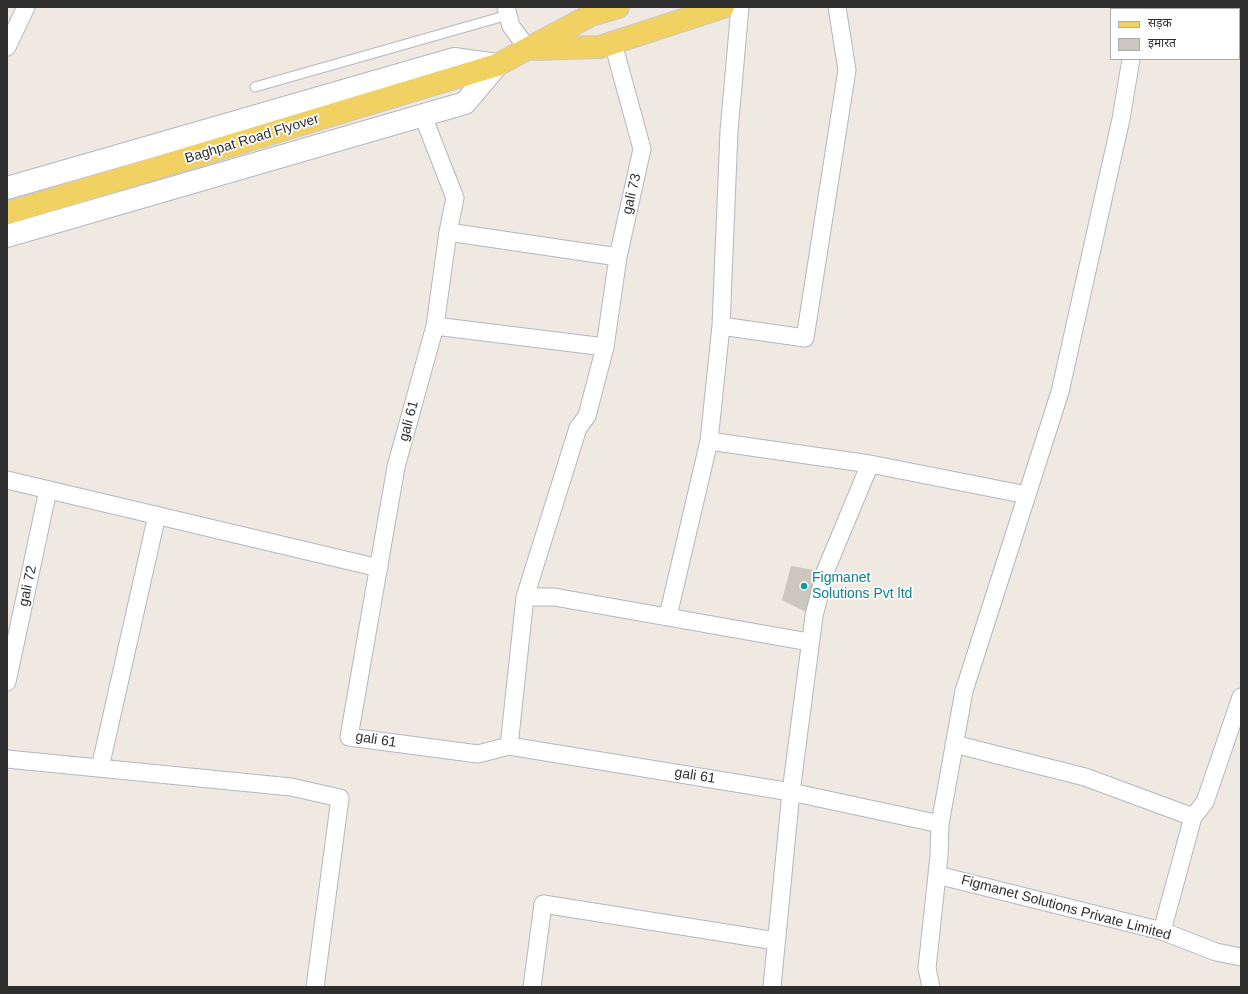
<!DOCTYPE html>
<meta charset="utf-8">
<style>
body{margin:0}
#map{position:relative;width:1248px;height:994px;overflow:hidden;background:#efe9e1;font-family:Helvetica,"Noto Sans Devanagari",sans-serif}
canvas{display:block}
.frame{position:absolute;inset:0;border:8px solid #2e2e2e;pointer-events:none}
.legend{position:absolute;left:1110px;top:8px;width:130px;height:52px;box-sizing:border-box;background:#fff;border:1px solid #ababab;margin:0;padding:5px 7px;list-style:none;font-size:12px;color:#2e2e2e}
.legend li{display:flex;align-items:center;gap:8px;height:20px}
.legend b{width:20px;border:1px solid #ababab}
</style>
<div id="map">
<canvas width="1248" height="994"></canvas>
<div class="frame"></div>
<ul class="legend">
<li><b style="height:5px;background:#f2d163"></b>सड़क</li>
<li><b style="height:11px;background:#cbc7bf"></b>इमारत</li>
</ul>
</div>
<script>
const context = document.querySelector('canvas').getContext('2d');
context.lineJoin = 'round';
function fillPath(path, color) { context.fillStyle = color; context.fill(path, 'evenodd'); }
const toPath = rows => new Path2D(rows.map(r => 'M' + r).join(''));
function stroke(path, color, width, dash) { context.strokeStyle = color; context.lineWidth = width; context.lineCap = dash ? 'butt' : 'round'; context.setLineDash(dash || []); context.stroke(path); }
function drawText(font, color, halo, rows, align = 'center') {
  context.font = font + ' Helvetica,sans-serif'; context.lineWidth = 3.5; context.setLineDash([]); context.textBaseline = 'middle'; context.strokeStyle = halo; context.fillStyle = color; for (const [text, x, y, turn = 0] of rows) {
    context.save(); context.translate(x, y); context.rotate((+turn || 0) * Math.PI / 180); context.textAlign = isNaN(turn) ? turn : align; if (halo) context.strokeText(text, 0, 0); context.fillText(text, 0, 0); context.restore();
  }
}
fillPath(toPath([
 [791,566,825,572,814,616,782,600]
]), '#cbc7bf');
const lane = toPath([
 [255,87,508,15]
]);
const street = toPath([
 [506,7,511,26,528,49],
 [1136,7,1137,9],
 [7,47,26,7],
 [423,116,455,198,448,232,435,326,396,467,349,737,478,754,509,746,791,792,772,987],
 [448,232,618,257],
 [435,326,605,347],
 [721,326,805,338,847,70,837,7],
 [709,441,870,464,1027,495],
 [870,464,825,572,814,616,791,792,940,824],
 [7,480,379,568],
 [525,597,554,597,809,642],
 [668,616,709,441,721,326,729,131,740,7],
 [7,682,48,490],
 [954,744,1085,777,1193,817],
 [509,746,525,597,578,428,587,416,605,347,618,257,642,149,613,43],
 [7,759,291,787,340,798,315,987],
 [100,768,157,515],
 [937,875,1162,931,1216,952,1241,957],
 [1162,931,1193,817,1205,802,1241,697],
 [532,987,543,904,776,941],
 [931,987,927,968,939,856,940,824,964,691,1060,392,1121,119,1131,59]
]);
const secondary = toPath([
 [7,188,454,59,497,65],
 [7,236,465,103,497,65]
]);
const primary = toPath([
 [533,49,600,47,723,7],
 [7,213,497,65,591,15,618,7]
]);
stroke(lane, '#b4b7c1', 11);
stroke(street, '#b4b7c1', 19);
stroke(secondary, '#b4b7c1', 24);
stroke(primary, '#c9c9c9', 24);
stroke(lane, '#fff', 9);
stroke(street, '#fff', 17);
stroke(secondary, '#fff', 22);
stroke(primary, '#f2d163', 22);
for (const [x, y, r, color] of [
 [804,586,4,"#0f9aa8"]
]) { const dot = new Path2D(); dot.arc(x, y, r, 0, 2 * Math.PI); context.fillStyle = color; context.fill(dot); stroke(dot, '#fff', 1.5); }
drawText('14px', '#2e2e2e', '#fff', [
 ["Baghpat Road Flyover",252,139,-17],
 ["gali 73",632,194,-77],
 ["gali 61",409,421,-75],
 ["gali 72",28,586,-78],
 ["gali 61",376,740,9],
 ["gali 61",695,776,9],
 ["Figmanet Solutions Private Limited",1066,908,15]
]);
drawText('14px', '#0d838f', '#fff', [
 ["Figmanet",812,578],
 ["Solutions Pvt ltd",812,594]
], 'left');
</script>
